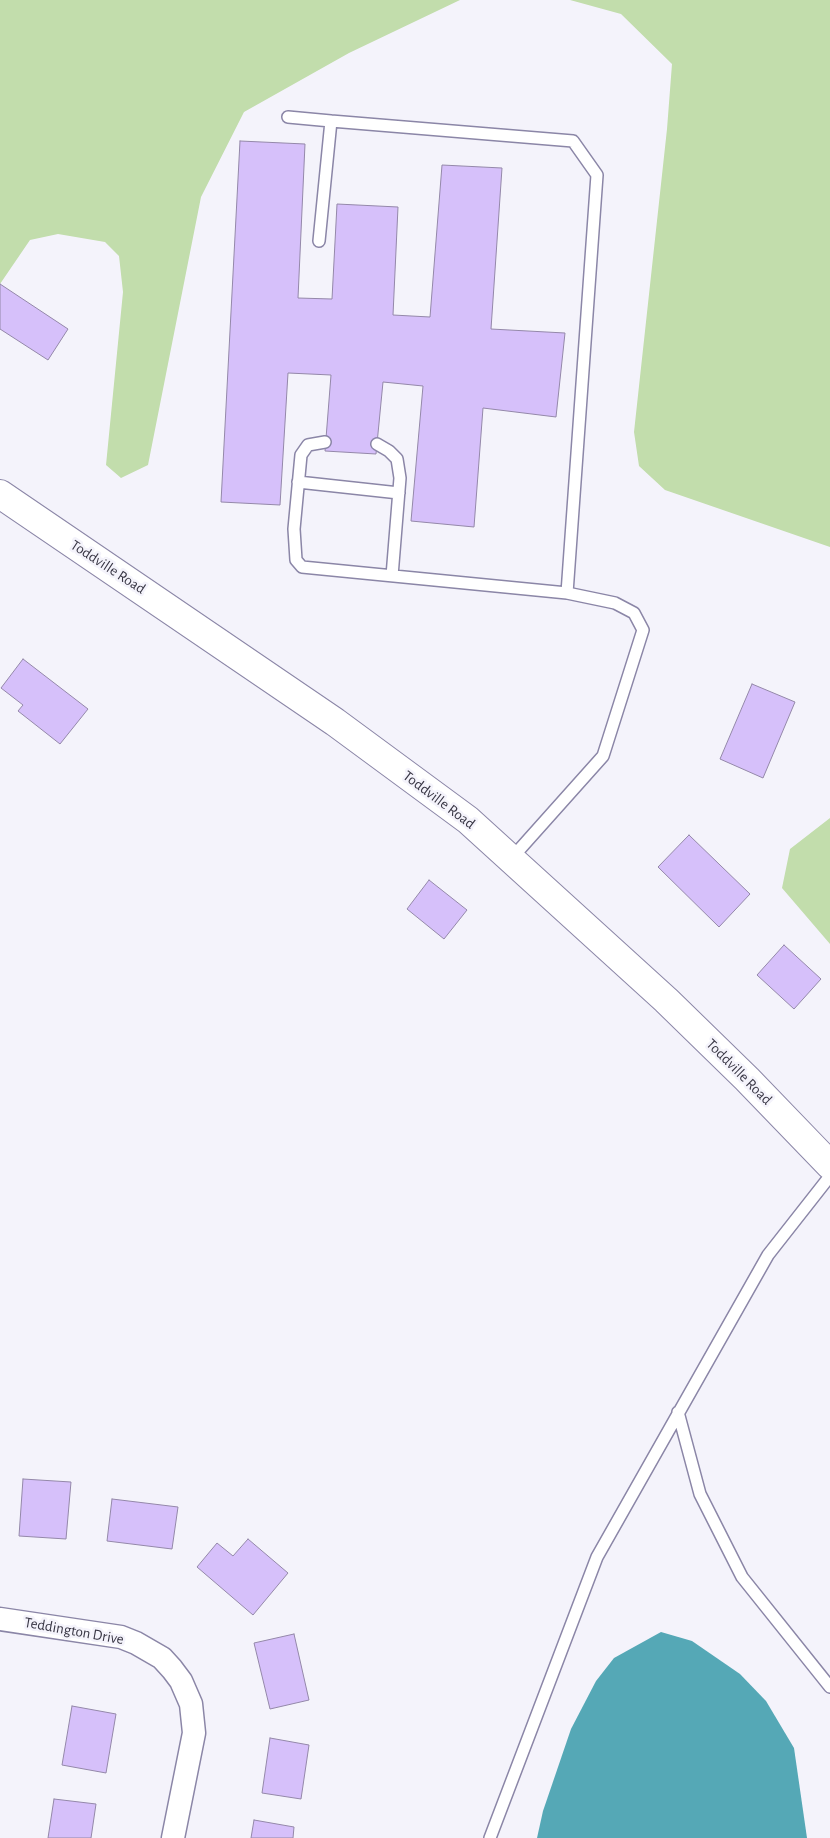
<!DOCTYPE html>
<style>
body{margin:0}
canvas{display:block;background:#f4f3fb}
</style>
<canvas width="830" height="1838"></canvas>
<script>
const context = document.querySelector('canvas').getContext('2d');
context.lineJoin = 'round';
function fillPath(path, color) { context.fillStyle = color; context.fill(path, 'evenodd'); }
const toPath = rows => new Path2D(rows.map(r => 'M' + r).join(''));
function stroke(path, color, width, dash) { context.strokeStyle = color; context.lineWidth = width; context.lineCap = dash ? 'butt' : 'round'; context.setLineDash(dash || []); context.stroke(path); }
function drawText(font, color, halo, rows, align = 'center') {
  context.font = font + ' "Alegreya Sans",sans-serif'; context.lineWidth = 5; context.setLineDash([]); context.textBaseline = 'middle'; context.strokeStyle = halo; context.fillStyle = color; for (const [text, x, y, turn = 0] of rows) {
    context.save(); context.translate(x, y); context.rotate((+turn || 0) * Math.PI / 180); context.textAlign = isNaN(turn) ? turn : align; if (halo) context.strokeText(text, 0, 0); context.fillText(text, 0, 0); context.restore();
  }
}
fillPath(toPath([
 [0,0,460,0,349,53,244,112,201,197,148,465,121,478,106,465,123,292,119,256,105,242,58,234,30,240,0,284],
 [570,0,830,0,830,547,665,490,639,466,634,432,667,129,672,64,621,14],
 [830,818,830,944,782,888,790,849]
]), '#c2ddac');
fillPath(toPath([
 [661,1632,692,1641,740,1674,766,1701,794,1748,807,1838,537,1838,543,1811,571,1729,596,1681,614,1658]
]), '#55a8b6');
const building = toPath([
 [240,141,305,144,298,298,332,299,337,204,398,207,393,315,430,317,442,165,502,168,491,329,565,333,556,417,483,408,474,527,411,521,423,386,383,382,376,454,325,451,331,375,288,373,280,505,221,502,240,141],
 [0,284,68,329,48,360,0,329,0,284],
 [23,659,88,709,60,744,18,711,23,705,1,688,23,659],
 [752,684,795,702,763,778,720,759,752,684],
 [689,835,750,894,719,927,658,867,689,835],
 [429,880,467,910,444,939,407,909,429,880],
 [784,945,821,979,794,1009,757,975,784,945],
 [23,1479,71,1482,66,1539,19,1536,23,1479],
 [112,1499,178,1507,172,1549,107,1541,112,1499],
 [248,1539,288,1573,253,1615,197,1567,217,1543,233,1556,248,1539],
 [294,1634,309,1700,270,1709,254,1643,294,1634],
 [72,1706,116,1714,106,1773,62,1765,72,1706],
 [270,1738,309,1745,301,1799,262,1793,270,1738],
 [54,1799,96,1804,91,1838,48,1838,54,1799],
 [254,1820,294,1827,293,1838,251,1838,254,1820]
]);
fillPath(building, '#d6c0fa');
stroke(building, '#9488a9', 1);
const lane = toPath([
 [288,117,331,121],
 [319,241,331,121,573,141,597,175,567,593],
 [325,442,308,445,301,455,294,529,296,560,302,567,567,593,615,603,634,613,643,630,603,756,511,859],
 [377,444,389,451,397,459,400,478,392,576],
 [298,482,399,493],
 [678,1412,700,1494,742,1577,830,1687],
 [490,1838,597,1557,768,1255,830,1176]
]);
const street = toPath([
 [0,1619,121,1637,136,1643,162,1658,172,1669,181,1681,191,1704,194,1733,173,1838]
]);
const secondary = toPath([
 [0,494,335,722,468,820,666,1000,747,1079,830,1165]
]);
stroke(lane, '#8b86a7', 14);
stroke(street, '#8b86a7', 25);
stroke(secondary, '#8b86a7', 30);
stroke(lane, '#fff', 11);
stroke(street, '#fff', 22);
stroke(secondary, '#fff', 28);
drawText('15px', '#383644', '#f4f3fb', [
 ["Toddville Road",108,567,33],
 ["Toddville Road",439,800,37],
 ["Toddville Road",739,1072,45],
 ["Teddington Drive",74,1631,10]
]);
</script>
